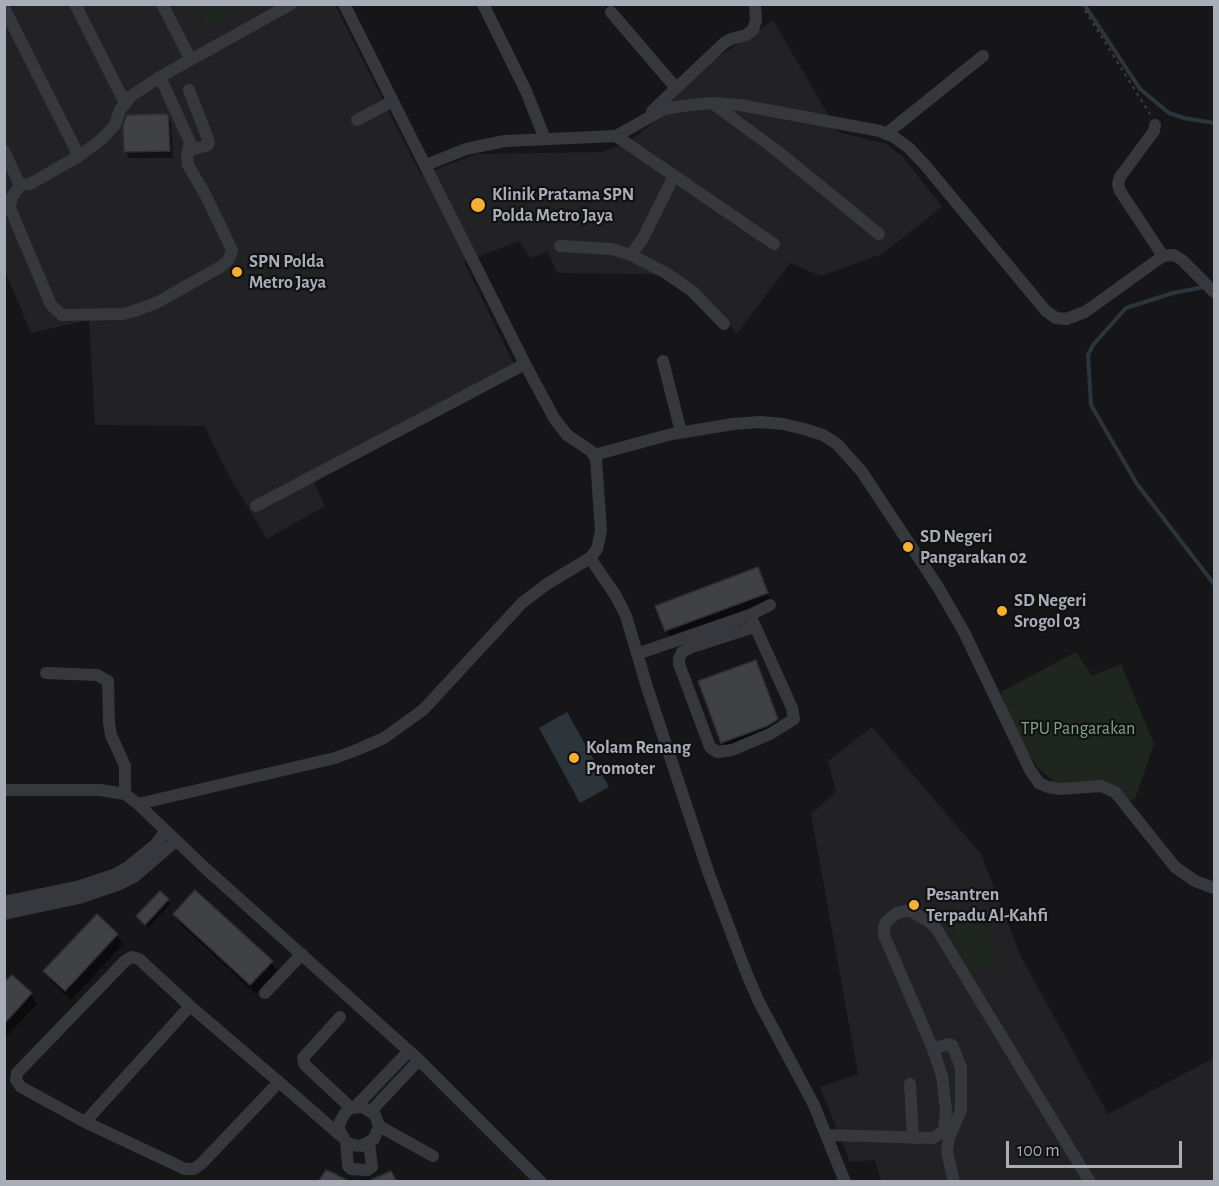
<!DOCTYPE html>
<style>
body{margin:0}
#map{position:relative;width:1219px;height:1186px;overflow:hidden;background:#161618;font-family:"Alegreya Sans",sans-serif}
canvas{display:block}
.frame{position:absolute;inset:0;border:6px solid #a8adb8;pointer-events:none}
.scale{position:absolute;left:1006px;top:1141px;width:176px;height:27px;box-sizing:border-box;border:3px solid #a8adb8;border-top:0;padding-left:8px;font-size:18px;line-height:21px;white-space:nowrap;color:#a8adb8;-webkit-text-stroke:4px #111113;paint-order:stroke}
</style>
<div id="map">
<canvas width="1219" height="1186"></canvas>
<div class="frame"></div>
<div class="scale">100 m</div>
</div>
<script>
const context = document.querySelector('canvas').getContext('2d');
context.lineJoin = 'round';
function fillPath(path, color) { context.fillStyle = color; context.fill(path, 'evenodd'); }
const toPath = rows => new Path2D(rows.map(r => 'M' + r).join(''));
function stroke(path, color, width, dash) { context.strokeStyle = color; context.lineWidth = width; context.lineCap = dash ? 'butt' : 'round'; context.setLineDash(dash || []); context.stroke(path); }
function drawText(font, color, halo, rows, align = 'center') {
  context.font = font + ' "Alegreya Sans",sans-serif'; context.lineWidth = 4.5; context.setLineDash([]); context.textBaseline = 'middle'; context.strokeStyle = halo; context.fillStyle = color; for (const [text, x, y, turn = 0] of rows) {
    context.save(); context.translate(x, y); context.rotate((+turn || 0) * Math.PI / 180); context.textAlign = isNaN(turn) ? turn : align; if (halo) context.strokeText(text, 0, 0); context.fillText(text, 0, 0); context.restore();
  }
}
fillPath(toPath([
 [4,5,335,5,421,175,477,154,601,152,629,142,660,117,687,78,773,20,838,132,887,144,904,158,942,207,882,254,821,276,790,263,737,334,713,306,676,276,637,274,557,273,548,252,530,258,519,241,464,262,517,370,311,476,325,506,267,539,229,476,204,426,95,425,89,320,31,333,5,271],
 [872,727,981,854,1021,957,1108,1114,1214,1058,1214,1181,881,1181,875,1160,850,1162,820,1087,858,1074,811,814,836,792,828,761]
]), '#222225');
fillPath(toPath([
 [193,5,248,5,206,27],
 [1076,652,1092,676,1121,664,1154,744,1135,799,1129,800,1112,789,1063,789,1039,769,1015,735,1001,692],
 [978,915,998,962,971,973,951,926]
]), '#1e261f');
fillPath(toPath([
 [567,712,609,787,580,803,539,728]
]), '#2c353c');
fillPath(toPath([
 [167,116,171,123,173,158,129,158,125,151],
 [761,576,770,600,670,638,657,607],
 [757,666,779,724,725,747,700,682],
 [167,900,170,904,148,928,140,921,138,917],
 [175,915,271,962,277,971,256,994,180,924],
 [97,916,117,935,123,944,71,1000,51,981,45,971],
 [12,977,31,994,37,1004,4,1039,4,985],
 [380,1177,395,1182,320,1182,341,1178,358,1180]
]), '#0007');
stroke(toPath([
 [1084,4,1140,89,1169,113,1184,118,1214,123],
 [1204,287,1173,293,1126,308,1093,345,1088,355,1091,405,1137,484,1214,584]
]), '#2c353c', 4);
const building = toPath([
 [168,114,170,151,124,152,123,126,127,115,168,114],
 [758,567,768,593,665,631,655,606,758,567],
 [756,660,778,719,767,726,721,743,698,681,756,660],
 [195,890,273,961,250,985,173,914,195,890],
 [160,891,169,899,145,925,136,916,160,891],
 [97,914,118,934,65,991,43,971,97,914],
 [12,975,32,993,4,1024,4,982,12,975],
 [326,1170,333,1173,351,1182,318,1182,326,1170],
 [391,1171,397,1182,366,1182,391,1171]
]);
fillPath(building, '#404145');
stroke(building, '#303034', 1.5);
stroke(toPath([
 [1081,4,1150,114]
]), '#3d3f44', 2, [3, 4.5]);
stroke(toPath([
 [75,4,125,103],
 [162,4,191,60],
 [483,4,526,91,545,139],
 [4,8,79,156],
 [611,12,676,88],
 [712,103,776,150,879,234],
 [652,111,724,43,731,39,746,35,753,30,756,20,755,4],
 [357,120,393,101],
 [1155,125,1154,131,1120,177,1118,184,1120,191,1163,256],
 [886,134,983,56],
 [616,136,774,244],
 [4,151,20,185],
 [188,151,208,145,209,142,189,90],
 [426,165,466,149,505,141,616,136,664,109,682,106,712,103,740,105,880,131,894,137,909,148,925,165,1046,311,1056,318,1066,319,1085,312,1163,256,1174,255,1182,260,1214,292],
 [20,185,12,197,10,208,51,305,62,315,123,314,134,311,156,303,222,266,229,259,232,250,206,196,188,165,187,155,190,142,160,77],
 [20,185,30,184,79,156,102,139,115,125,120,110,131,96,160,77,291,4],
 [560,246,612,249,631,255,643,238,674,176],
 [631,255,666,273,692,291,724,324],
 [663,361,681,432],
 [594,455,672,434,733,424,760,422,783,424,804,429,823,435,837,444,862,472,938,587,964,632,1030,770,1039,783,1048,787,1060,789,1101,786,1115,792,1175,867,1195,881,1214,888],
 [256,506,525,364],
 [590,558,616,596,626,616,647,687,709,874,746,972,758,1000,814,1105,845,1182],
 [750,615,792,708,794,719,770,734,732,750,717,752,710,747,679,664,679,659,682,652,692,647,754,627],
 [637,654,750,615,770,605],
 [46,673,97,675,108,681,109,723,111,735,125,766,125,794],
 [4,790,100,790,125,794,138,804,335,758,359,749,384,738,423,710,522,603,547,584,590,558,597,549,601,531,596,459,591,451,567,435,554,418,525,364,344,4],
 [138,804,205,868,419,1060,541,1182],
 [4,902,77,887,116,874,128,867,155,845,166,831],
 [4,914,79,898,120,884,134,877,176,841],
 [265,993,302,954],
 [340,1017,303,1058,305,1065,351,1108],
 [933,1049,948,1044,952,1045,961,1067,961,1110,949,1138,947,1152,954,1182],
 [279,1082,202,1163,194,1169,185,1169,85,1122,21,1087,16,1080,17,1073,125,961,132,957,139,959,190,1006,279,1082,341,1136],
 [910,1084,913,1138],
 [355,1107,409,1051],
 [371,1111,419,1060],
 [85,1122,190,1006],
 [379,1126,374,1139,361,1146,353,1145,346,1142,339,1129,340,1122,345,1113,351,1108,363,1107,375,1115,379,1126,433,1156],
 [827,1135,933,1138,944,1131,946,1110,942,1076,933,1049,884,935,884,927,887,921,897,913,909,910,928,921,936,928,1090,1182],
 [346,1142,348,1166,351,1169,367,1170,372,1167,369,1143]
]), '#37383d', 12);
for (const [x, y, r, color] of [
 [478,205,8,"#f2b134"],
 [237,272,6,"#f2b134"],
 [908,547,6,"#f2b134"],
 [1002,611,6,"#f2b134"],
 [574,758,6,"#f2b134"],
 [914,905,6,"#f2b134"]
]) { const dot = new Path2D(); dot.arc(x, y, r, 0, 2 * Math.PI); context.fillStyle = color; context.fill(dot); stroke(dot, '#111113', 2); }
drawText('bold 18px', '#a8adb8', '#111113', [
 ["Klinik Pratama SPN",492,195],
 ["Polda Metro Jaya",492,216],
 ["SPN Polda",249,262],
 ["Metro Jaya",249,283],
 ["SD Negeri",920,537],
 ["Pangarakan 02",920,558],
 ["SD Negeri",1014,601],
 ["Srogol 03",1014,622],
 ["Kolam Renang",586,748],
 ["Promoter",586,769],
 ["Pesantren",926,895],
 ["Terpadu Al-Kahfi",926,916]
], 'left');
drawText('18px', '#7fa381', '#111113', [
 ["TPU Pangarakan",1078,729]
]);
</script>
